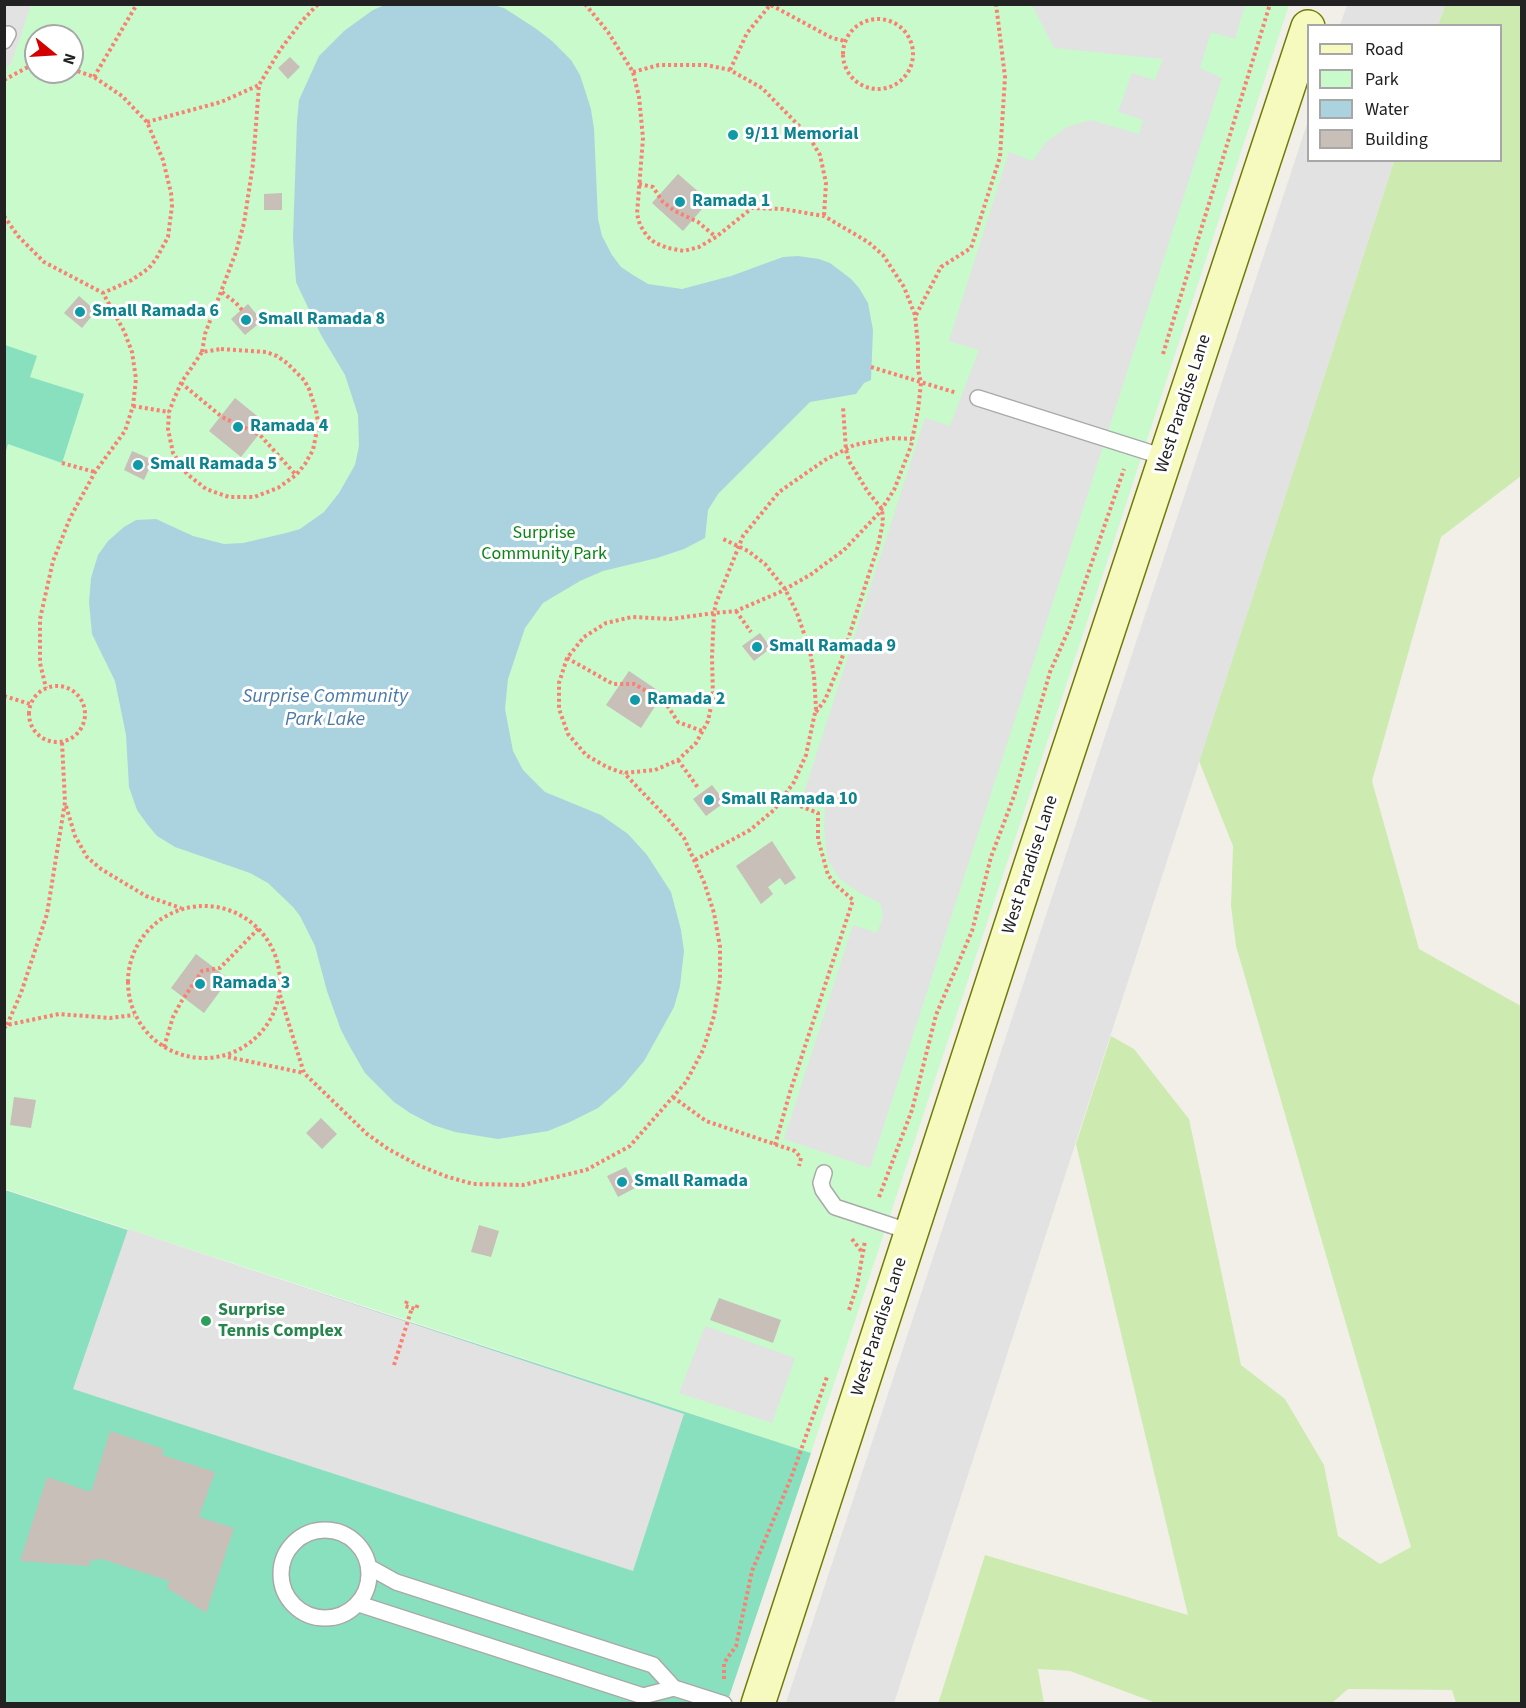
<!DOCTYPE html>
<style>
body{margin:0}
#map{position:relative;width:1526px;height:1708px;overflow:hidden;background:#f2efe9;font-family:"Source Sans 3",sans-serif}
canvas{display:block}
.frame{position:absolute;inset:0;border:6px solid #222;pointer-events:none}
.legend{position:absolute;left:1307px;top:24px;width:195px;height:138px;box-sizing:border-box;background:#fff;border:2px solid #a7a7a7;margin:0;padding:8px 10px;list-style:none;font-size:18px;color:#222}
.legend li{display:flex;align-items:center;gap:12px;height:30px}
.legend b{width:30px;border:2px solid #a7a7a7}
.north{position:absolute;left:24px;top:24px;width:60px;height:60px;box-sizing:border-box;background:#fff;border:2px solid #a7a7a7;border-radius:50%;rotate:108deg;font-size:16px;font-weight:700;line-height:24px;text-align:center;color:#222}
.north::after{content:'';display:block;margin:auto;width:21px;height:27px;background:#d40000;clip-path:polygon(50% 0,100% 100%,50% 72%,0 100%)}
</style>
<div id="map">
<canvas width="1526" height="1708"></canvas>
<div class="frame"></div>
<ul class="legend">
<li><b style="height:8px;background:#f7fabf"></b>Road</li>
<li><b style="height:16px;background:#c8facc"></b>Park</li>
<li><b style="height:16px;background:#aad3df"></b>Water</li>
<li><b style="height:16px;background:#c7bfb8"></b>Building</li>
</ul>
<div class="north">N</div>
</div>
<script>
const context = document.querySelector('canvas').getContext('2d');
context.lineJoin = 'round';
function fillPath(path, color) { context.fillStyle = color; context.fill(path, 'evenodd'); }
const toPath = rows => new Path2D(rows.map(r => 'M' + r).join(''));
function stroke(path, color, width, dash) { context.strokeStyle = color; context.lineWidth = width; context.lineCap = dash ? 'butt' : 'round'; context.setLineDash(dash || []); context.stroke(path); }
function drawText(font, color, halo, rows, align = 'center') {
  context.font = font + ' "Source Sans 3",sans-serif'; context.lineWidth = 6; context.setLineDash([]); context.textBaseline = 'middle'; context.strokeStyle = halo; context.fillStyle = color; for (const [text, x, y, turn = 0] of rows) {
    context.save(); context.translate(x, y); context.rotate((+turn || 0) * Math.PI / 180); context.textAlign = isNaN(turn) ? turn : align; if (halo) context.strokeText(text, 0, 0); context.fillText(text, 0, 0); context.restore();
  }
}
fillPath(toPath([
 [1445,5,1521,5,1521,476,1441,537,1372,781,1419,949,1521,1006,1521,1703,1456,1703,1452,1690,1348,1689,1332,1703,1156,1703,1070,1671,1038,1669,1044,1703,938,1704,985,1555,1188,1615,1076,1144,1111,1036,1134,1049,1189,1119,1241,1365,1285,1399,1324,1465,1338,1536,1380,1564,1411,1547,1236,946,1231,906,1233,846,1199,761,1394,161,1500,160,1500,26,1438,25]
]), '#cdebb0');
fillPath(toPath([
 [5,5,1289,5,1116,535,811,1453,395,1316,5,1189],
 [36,36,72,36,72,72,36,72]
]), '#c8facc');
fillPath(toPath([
 [5,345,37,356,30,377,84,394,62,463,8,444,5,454],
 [5,1190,811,1453,727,1703,5,1704]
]), '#88e0be');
fillPath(toPath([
 [5,5,31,5,12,61,5,70],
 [1032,5,1245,5,1235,39,1211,32,1200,68,1222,78,870,1168,784,1139,853,925,877,933,883,916,880,903,860,893,839,878,828,860,824,831,825,806,802,799,925,418,950,426,979,350,949,341,1009,152,1033,161,1045,143,1067,127,1091,120,1139,134,1143,120,1118,112,1132,73,1155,80,1163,59,1054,48],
 [1347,5,1347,4,1445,5,1438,25,1340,25],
 [1308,121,1308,160,1394,161,894,1703,786,1703],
 [128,1229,684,1414,633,1571,73,1389],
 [705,1326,795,1358,772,1423,679,1393]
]), '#e2e2e2');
fillPath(toPath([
 [385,5,493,5,504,8,535,28,552,41,571,60,580,75,591,109,594,129,598,219,602,236,612,255,621,267,633,275,648,284,682,289,731,276,783,257,798,256,819,259,830,263,851,279,859,288,868,303,873,330,871,380,864,383,856,394,810,402,718,494,708,510,705,538,684,549,657,558,603,571,580,581,543,603,525,628,508,679,505,709,513,751,523,770,545,792,601,815,628,834,647,855,671,892,681,930,684,951,680,986,674,1007,644,1061,622,1087,598,1108,570,1122,548,1131,498,1139,455,1132,433,1125,410,1113,394,1102,365,1073,350,1047,341,1030,327,991,315,946,300,916,293,907,268,883,250,873,175,847,157,836,147,824,137,810,129,787,126,735,115,681,92,634,89,602,91,578,98,555,108,541,124,527,136,520,156,519,193,536,224,544,243,543,286,533,300,529,324,512,339,493,355,465,359,446,358,415,345,375,321,335,296,282,293,238,297,121,299,100,319,56,344,31,373,10]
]), '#aad3df');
fillPath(toPath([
 [290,57,300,67,288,79,278,68],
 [678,174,709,201,683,231,652,203],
 [282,193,282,210,264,210,264,194],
 [79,296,96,311,82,328,64,313],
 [248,304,262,321,245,335,231,319],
 [235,398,267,424,241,457,209,431],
 [132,451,153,460,144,480,124,470],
 [760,633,771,648,754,661,742,646],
 [629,671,663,694,641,728,606,705],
 [712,785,725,802,706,816,693,799],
 [772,841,796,878,785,885,780,878,768,887,773,894,761,904,736,866],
 [196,954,229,979,204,1013,171,988],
 [14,1097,36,1100,31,1128,10,1125],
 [321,1118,337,1134,322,1149,306,1133],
 [626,1167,637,1187,618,1197,607,1176],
 [479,1225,499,1231,491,1257,471,1252],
 [719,1298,781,1320,773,1343,710,1320],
 [110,1431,164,1449,162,1455,215,1472,199,1517,234,1528,206,1613,167,1588,169,1581,102,1559,90,1561,89,1566,20,1561,47,1477,91,1492]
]), '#c7bfb8');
const lane = toPath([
 [4,41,8,34],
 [978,398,1167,458],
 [824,1173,821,1183,823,1190,835,1207,911,1232],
 '281 1574a44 44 0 1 1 88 0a44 44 0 1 1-88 0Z',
 [369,1567,396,1582,653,1665,674,1688,724,1704],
 [359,1604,643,1696,674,1688]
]);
const secondary = toPath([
 [758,1704,1031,864,1308,27]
]);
stroke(lane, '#a9a9a9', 18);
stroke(secondary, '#707d05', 36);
stroke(toPath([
 [585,4,608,32,633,72,639,97,643,138,637,214,640,225,647,236,655,243,668,248,684,251,699,247,716,237,752,208,783,209,824,216,868,242,883,255,904,287,915,315,918,345,918,369,921,383,918,410,911,446,894,490,879,513,844,550,810,575,780,592,736,611,714,613,671,619,632,617,606,623,584,637,567,658,559,683,559,709,568,734,586,755,607,767,623,773,655,770,678,760,696,743,708,721,713,697,712,657,714,613,716,603,743,536,779,492,825,460,854,445,891,438,912,439],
 [771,5,832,38,845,41],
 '843 54a35 35 0 1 1 70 0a35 35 0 1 1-70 0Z',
 [72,69,94,77,122,96,147,122,163,160,171,193,172,206,168,237,156,259,149,268,132,280,103,293],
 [730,70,747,33,771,4],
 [633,72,659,65,706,65,730,70,762,88,808,135,820,155,826,183,824,216],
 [94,77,137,4],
 [4,80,26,68,36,66],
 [147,122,221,102,259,85],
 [639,184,653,187,663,202,675,211,698,222,716,237],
 [4,216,18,236,44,262,103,293,124,331,132,352,136,379,133,406,125,431,95,472,70,518,53,561,40,619,40,663,46,688],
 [222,292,236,303,242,310],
 [916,315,941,267,971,248,1000,157,1005,77,996,4],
 [221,349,266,352,277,356,287,363,304,380,309,389,316,410,318,422,316,435,313,450,305,464,296,475,278,488,254,497,229,497,206,489,187,474,173,453,168,429,169,412,174,399,181,383,202,352,221,349],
 [202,352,205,334,236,252,244,223,253,164,259,85,280,50,302,21,318,4],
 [1163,354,1270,4],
 [871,367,957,393],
 [181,383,222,417,260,435,296,475],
 [133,406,169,412],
 [62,463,95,472],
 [736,611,751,632],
 [567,658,613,684,634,684,665,702,678,722,702,731],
 '29 714a28 28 0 1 1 56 0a28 28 0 1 1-56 0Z',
 [4,696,30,704],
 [816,712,825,700,841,661,878,546,883,522,882,509,868,492,849,461,846,450,843,407],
 [678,760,699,789],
 [66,806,75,836,87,857,101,869,146,896,181,908],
 [695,860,750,830,774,810,794,782,806,755,816,708,814,676,810,651,797,613,785,589,765,564,748,551,721,538],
 '128 982a76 76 0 1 1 152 0a76 76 0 1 1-152 0Z',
 [280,995,304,1073,367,1134,388,1149,418,1165,445,1176,473,1184,523,1185,586,1170,630,1146,686,1082,703,1050,714,1016,720,979,720,947,714,913,704,882,684,838,668,819,624,773],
 [7,1025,21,993,47,914,65,802,62,742],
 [4,1028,7,1025,59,1014,110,1018,134,1015],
 [164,1047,173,1017,181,1002,202,971,220,968,259,928],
 [228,1057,304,1073],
 [673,1097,706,1121,795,1151,801,1158,799,1166],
 [775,1145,790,1092,853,900,837,886,828,875,818,839,818,813,782,799],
 [879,1197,912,1110,936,1015,972,931,991,857,1014,796,1050,672,1069,629,1124,469],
 [852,1239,862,1252],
 [407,1301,405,1306,412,1308,416,1309,418,1304],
 [849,1310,857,1286,865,1241],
 [394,1365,412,1308],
 [724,1679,724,1663,736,1646,752,1571,791,1478,827,1377]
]), '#fa8072', 4, [3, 3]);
stroke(lane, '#fff', 15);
stroke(secondary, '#f7fabf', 33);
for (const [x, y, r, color] of [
 [733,135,6,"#0f9aa8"],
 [680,202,6,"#0f9aa8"],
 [80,312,6,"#0f9aa8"],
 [246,320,6,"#0f9aa8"],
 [238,427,6,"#0f9aa8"],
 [138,465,6,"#0f9aa8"],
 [757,647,6,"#0f9aa8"],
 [635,700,6,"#0f9aa8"],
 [709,800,6,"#0f9aa8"],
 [200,984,6,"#0f9aa8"],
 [622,1182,6,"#0f9aa8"],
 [206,1321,6,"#2e9e5b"]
]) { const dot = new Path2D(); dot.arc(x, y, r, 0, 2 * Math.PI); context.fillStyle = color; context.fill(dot); stroke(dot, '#fff', 2); }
drawText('bold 18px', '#0d838f', '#fff', [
 ["9/11 Memorial",745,135],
 ["Ramada 1",692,202],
 ["Small Ramada 6",92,312],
 ["Small Ramada 8",258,320],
 ["Ramada 4",250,427],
 ["Small Ramada 5",150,465],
 ["Small Ramada 9",769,647],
 ["Ramada 2",647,700],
 ["Small Ramada 10",721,800],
 ["Ramada 3",212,984],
 ["Small Ramada",634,1182]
], 'left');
drawText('18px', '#222', '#fff', [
 ["West Paradise Lane",1184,404,-72],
 ["West Paradise Lane",1031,865,-72],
 ["West Paradise Lane",880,1327,-72]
]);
drawText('18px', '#0c8416', '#fff', [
 ["Surprise",544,534],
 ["Community Park",544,555]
]);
drawText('bold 18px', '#27864d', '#fff', [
 ["Surprise",218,1311],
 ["Tennis Complex",218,1332]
], 'left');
drawText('italic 20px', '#4a7aab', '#fff', [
 ["Surprise Community",325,698],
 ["Park Lake",325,721]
]);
</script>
